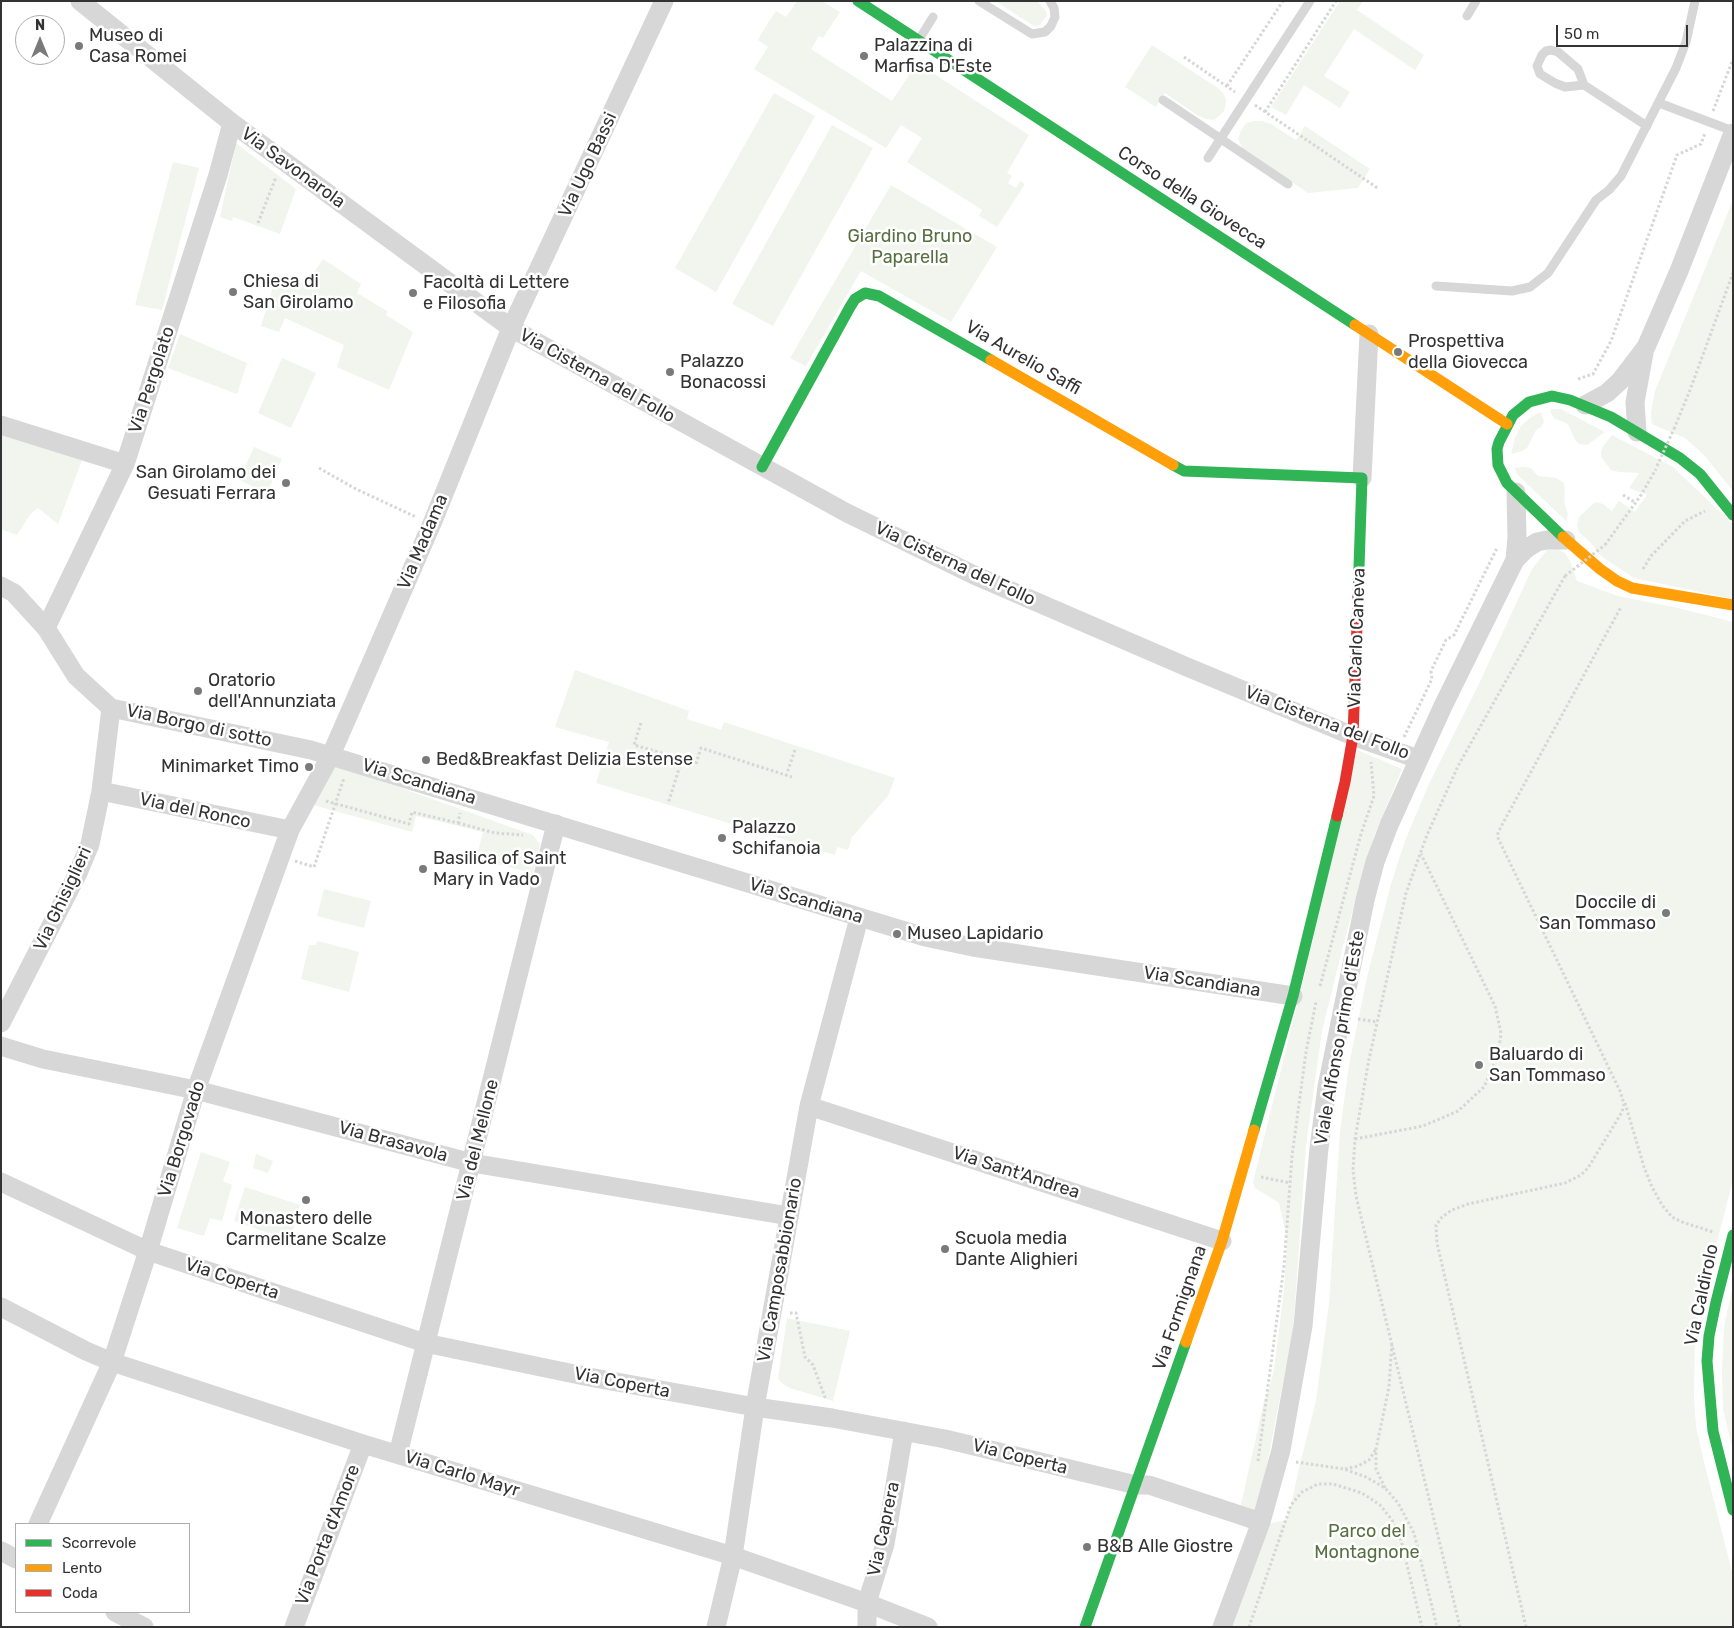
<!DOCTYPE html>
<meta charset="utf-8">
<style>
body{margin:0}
#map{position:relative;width:1734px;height:1628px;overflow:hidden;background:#fff;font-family:Rubik,sans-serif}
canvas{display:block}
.frame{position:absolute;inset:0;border:2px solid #333;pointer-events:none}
.legend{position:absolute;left:15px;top:1523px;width:175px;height:90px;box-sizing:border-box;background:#fff;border:1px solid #adadad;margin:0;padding:6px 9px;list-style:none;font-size:15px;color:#333}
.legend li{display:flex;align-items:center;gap:10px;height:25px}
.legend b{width:25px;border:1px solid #adadad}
.north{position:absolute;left:15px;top:15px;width:50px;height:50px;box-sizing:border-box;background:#fff;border:1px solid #adadad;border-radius:50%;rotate:0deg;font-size:14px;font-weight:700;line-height:20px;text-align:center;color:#333}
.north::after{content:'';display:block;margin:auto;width:18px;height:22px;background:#7a7a7a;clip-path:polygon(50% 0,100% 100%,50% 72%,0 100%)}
.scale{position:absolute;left:1556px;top:25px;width:132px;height:22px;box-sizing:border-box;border:2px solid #333;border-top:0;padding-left:6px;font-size:15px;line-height:18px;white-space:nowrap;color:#333;-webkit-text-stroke:4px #fff;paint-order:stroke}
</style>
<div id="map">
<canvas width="1734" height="1628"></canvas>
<div class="frame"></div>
<ul class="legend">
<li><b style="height:6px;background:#30b455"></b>Scorrevole</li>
<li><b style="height:6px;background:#ff9f0a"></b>Lento</li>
<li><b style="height:6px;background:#e5322d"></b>Coda</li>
</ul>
<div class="north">N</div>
<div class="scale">50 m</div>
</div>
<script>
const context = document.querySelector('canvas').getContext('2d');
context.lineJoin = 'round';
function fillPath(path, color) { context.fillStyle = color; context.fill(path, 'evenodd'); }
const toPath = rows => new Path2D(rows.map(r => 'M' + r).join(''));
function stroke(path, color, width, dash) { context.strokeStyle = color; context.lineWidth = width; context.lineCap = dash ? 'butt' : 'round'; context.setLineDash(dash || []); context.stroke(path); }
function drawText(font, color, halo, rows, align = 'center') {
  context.font = font + ' Rubik,sans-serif'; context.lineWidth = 5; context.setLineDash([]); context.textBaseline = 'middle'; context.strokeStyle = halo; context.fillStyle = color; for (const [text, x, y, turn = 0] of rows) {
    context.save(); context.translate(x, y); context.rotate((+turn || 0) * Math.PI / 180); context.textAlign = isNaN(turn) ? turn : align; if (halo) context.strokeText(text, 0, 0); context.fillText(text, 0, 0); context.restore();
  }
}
fillPath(toPath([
 [797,1,822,1,840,12,823,38,819,36,811,49,892,101,917,63,1029,135,1007,173,1012,176,1008,183,1016,188,1020,181,1025,184,997,227,979,216,982,210,907,162,922,138,901,125,886,148,754,69,768,47,758,40,761,34,776,11,786,17],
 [995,1,1037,1,1046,11,1047,15,1040,25,1034,26],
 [1340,1,1363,1,1357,10,1424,55,1415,70,1354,29,1324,76,1350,92,1340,108,1304,85,1286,115,1271,107],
 [1152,45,1218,88,1224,94,1226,101,1224,111,1219,116,1214,120,1206,119,1197,115,1165,93,1156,107,1125,87],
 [774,93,815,116,716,292,675,268],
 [1254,121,1262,121,1271,124,1296,140,1305,126,1370,169,1358,188,1308,193,1243,149,1238,139,1241,131,1246,123],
 [832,125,873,148,773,326,732,304],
 [236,143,296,189,280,234,233,217,232,221,220,217],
 [173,162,199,168,162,310,135,305],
 [891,185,997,247,951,322,861,271,806,366,790,358],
 [1733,200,1733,491,1704,455,1685,438,1652,424,1651,412,1655,391],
 [323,259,361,284,357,293,387,311,386,315,413,332,389,390,337,367,344,345,285,318,279,332,261,326,277,274,306,284],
 [180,334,247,363,237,394,168,368],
 [282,358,316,373,291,428,258,413],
 [1551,409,1561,409,1605,432,1587,445,1579,444,1575,440,1568,424,1554,418,1551,413],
 [1541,412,1544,422,1541,427,1536,430,1527,448,1522,451,1511,454,1515,438,1521,426,1531,417],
 [1,431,84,455,58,524,38,508,31,513,17,535,1,529],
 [1612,435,1673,467,1733,524,1733,599,1634,578,1602,557,1590,542,1579,532,1577,525,1579,517,1595,502,1603,504,1612,511,1619,501,1635,512,1647,495,1629,488,1639,473,1619,472,1611,470,1601,457,1601,451,1604,445],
 [254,447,282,459,267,493,239,480],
 [1523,467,1531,468,1538,476,1556,478,1564,483,1565,493,1564,502,1568,514,1566,521,1518,475,1514,468],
 [1557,549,1565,553,1570,561,1577,581,1596,588,1618,596,1678,608,1733,622,1733,1180,1698,1316,1695,1334,1694,1398,1696,1427,1704,1462,1733,1576,1733,1627,1231,1627,1266,1524,1286,1520,1291,1505,1299,1468,1316,1401,1329,1304,1340,1131,1349,1065,1367,977,1391,884,1405,841,1428,786,1479,684,1532,569,1547,550],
 [575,670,689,711,687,719,721,730,724,722,895,778,888,796,852,837,848,850,837,847,835,855,596,783,609,742,555,727],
 [1357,750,1402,769,1374,836,1345,938,1322,1031,1306,1146,1293,1332,1257,1515,1240,1509,1264,1401,1270,1386,1274,1369,1284,1291,1287,1238,1279,1203,1255,1188,1253,1182,1308,961],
 [334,764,533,835,540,844,533,873,476,859,483,832,416,816,412,832,313,805],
 [324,889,371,901,364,928,317,916],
 [318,941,359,952,349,992,301,979,309,945,315,945],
 [201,1152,230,1162,223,1181,232,1185,222,1221,210,1218,204,1236,177,1228],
 [256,1154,273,1161,268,1173,253,1168],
 [245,1187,300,1205,290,1240,234,1221],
 [1733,1286,1733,1451,1723,1409,1722,1371,1724,1326],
 [787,1318,850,1331,833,1401,790,1388,783,1384,778,1379]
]), '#f1f5ed');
stroke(toPath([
 [1184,57,1235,92],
 [1227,86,1283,1],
 [1255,105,1379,189],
 [1713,111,1733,59],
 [1265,112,1336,1],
 [258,223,276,177],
 [1578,379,1593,374,1611,341,1677,155,1701,144,1705,133],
 [1674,429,1690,390,1733,273],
 [319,468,354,488,416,517],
 [1623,495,1636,503],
 [1605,545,1641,495,1656,469],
 [1643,569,1651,556,1685,521,1705,511],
 [641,723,634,745,682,759,668,804],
 [1404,737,1432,679,1431,671,1446,640,1454,635,1497,548],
 [682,759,696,764,701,748,792,777],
 [786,776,795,750],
 [326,801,409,824,412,812,458,823,460,813],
 [458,823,495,833,523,835],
 [295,861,314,867,344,778],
 [1320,986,1361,834,1374,796,1371,762],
 [1358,1019,1377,1022],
 [1625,1103,1644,1167,1652,1187,1662,1205,1672,1217,1682,1222,1713,1232],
 [1355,1139,1423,1126,1458,1111,1484,1087,1498,1056,1501,1033,1495,1006,1421,854],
 [1261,1177,1290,1183],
 [790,1313,796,1313,805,1357,813,1365,826,1400],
 [1258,1461,1284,1266,1292,1156,1306,1052,1316,1002],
 [1296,1462,1344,1469,1366,1477,1385,1488,1398,1503,1414,1533,1437,1627],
 [1345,1469,1358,1466,1369,1460,1376,1449],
 [1385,1488,1376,1469,1376,1449,1389,1387,1392,1342],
 [1249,1627,1291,1505,1302,1492,1318,1484,1333,1484,1362,1493,1380,1505,1392,1520,1401,1540,1422,1627],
 [1460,1627,1356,1196,1353,1170,1355,1139,1369,1059,1406,893,1427,835,1458,766,1565,576],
 [1526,1627,1437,1243,1436,1225,1442,1217,1452,1210,1468,1204,1565,1183,1581,1175,1588,1168,1622,1112,1624,1104,1620,1091,1498,838,1498,833,1503,823,1621,607]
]), '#d6d6d6', 3, [2.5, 2.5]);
stroke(toPath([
 [979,1,1032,34,1045,32,1051,26,1055,17,1054,8,1050,1],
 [1467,16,1476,1],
 [920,38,933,17],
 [1584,85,1565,87,1555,83,1540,74,1537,66,1542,55,1546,51,1551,50,1558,52,1578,69,1584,85,1647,126],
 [1163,100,1288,184],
 [1659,103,1733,131],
 [1208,158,1310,1],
 [1436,286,1512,291,1530,287,1548,273,1596,200,1609,190,1621,176,1676,68,1686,42,1695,1]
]), '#d7d7d7', 9);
stroke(toPath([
 [80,1,232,123,511,328,847,513,974,575,1187,667,1353,736,1418,759],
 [1585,405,1607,393,1620,381,1646,347,1679,271,1733,133],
 [1,425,125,464],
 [1637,432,1635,402,1644,353],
 [1362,478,1369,334],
 [1515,560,1526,549,1537,542,1547,540,1566,540],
 [1,586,14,593,46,628,76,676,111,708,311,750,925,937,973,947,1293,996],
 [46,628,125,464,218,175,232,123],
 [101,791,290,830],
 [1,1023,78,873,90,844,101,791,111,708],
 [1,1046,43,1059,196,1090,472,1163,789,1216],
 [809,1106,1222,1241],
 [1,1182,148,1251,425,1343,589,1377,755,1407,832,1418,945,1439,1136,1485,1149,1485,1261,1522],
 [1,1307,86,1351,112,1362,363,1444,733,1556,867,1603,928,1627],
 [398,1454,556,824],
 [38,1524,112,1362,148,1251,196,1090,290,830,331,755,433,521,511,328,664,1],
 [1,1551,16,1559],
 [115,1612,144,1627],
 [294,1627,363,1444],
 [716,1627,733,1556,755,1407,809,1106,859,918],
 [867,1627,867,1603,885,1544,904,1431],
 [1222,1627,1261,1522,1281,1450,1303,1326,1319,1148,1327,1087,1365,900,1375,862,1389,825,1443,706,1515,560,1517,537,1516,492]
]), '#d7d7d7', 19);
stroke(toPath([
 [858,1,1355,325],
 [1173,465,1184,471,1362,478,1358,597],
 [762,467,850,307,855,299,865,293,879,296,991,360],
 [1563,537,1507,483,1498,465,1497,449,1499,442,1513,415,1529,402,1552,396,1570,400,1611,417,1680,458,1700,474,1733,515],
 [1254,1130,1293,996,1337,816],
 [1733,1235,1716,1302,1709,1336,1707,1361,1713,1431,1733,1510],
 [1085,1627,1186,1342]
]), '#30b455', 11);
stroke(toPath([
 [1355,325,1507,424],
 [991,360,1173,465],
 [1563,537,1600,569,1617,581,1632,588,1733,605],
 [1186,1342,1222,1241,1254,1130]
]), '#ff9f0a', 11);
stroke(toPath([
 [1337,816,1345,782,1353,736,1358,597]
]), '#e5322d', 11);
stroke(toPath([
 [1657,466,1674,429],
 [1565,576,1605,545]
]), '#d6d6d6', 3, [2.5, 2.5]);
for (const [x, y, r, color] of [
 [79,46,5,"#7a7a7a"],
 [864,56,5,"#7a7a7a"],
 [233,292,5,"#7a7a7a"],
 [413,293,5,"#7a7a7a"],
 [1398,352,5,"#7a7a7a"],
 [670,372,5,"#7a7a7a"],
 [286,483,5,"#7a7a7a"],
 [198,691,5,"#7a7a7a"],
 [426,760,5,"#7a7a7a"],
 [309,767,5,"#7a7a7a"],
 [722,838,5,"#7a7a7a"],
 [423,869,5,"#7a7a7a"],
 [1666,913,5,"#7a7a7a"],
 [897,934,5,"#7a7a7a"],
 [1479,1065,5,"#7a7a7a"],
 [306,1200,5,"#7a7a7a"],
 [945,1249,5,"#7a7a7a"],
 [1087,1547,5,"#7a7a7a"]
]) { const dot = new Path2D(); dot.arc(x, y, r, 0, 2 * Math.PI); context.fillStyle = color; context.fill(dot); stroke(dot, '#fff', 2); }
drawText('18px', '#333', '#fff', [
 ["Museo di",89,36],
 ["Casa Romei",89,57],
 ["Palazzina di",874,46],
 ["Marfisa D'Este",874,67],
 ["Chiesa di",243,282],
 ["San Girolamo",243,303],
 ["Facoltà di Lettere",423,283],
 ["e Filosofia",423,304],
 ["Prospettiva",1408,342],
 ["della Giovecca",1408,363],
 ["Palazzo",680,362],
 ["Bonacossi",680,383],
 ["San Girolamo dei",276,473,"right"],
 ["Gesuati Ferrara",276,494,"right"],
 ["Oratorio",208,681],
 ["dell'Annunziata",208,702],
 ["Bed&Breakfast Delizia Estense",436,760],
 ["Minimarket Timo",299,767,"right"],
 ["Palazzo",732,828],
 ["Schifanoia",732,849],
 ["Basilica of Saint",433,859],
 ["Mary in Vado",433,880],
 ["Doccile di",1656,903,"right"],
 ["San Tommaso",1656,924,"right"],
 ["Museo Lapidario",907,934],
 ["Baluardo di",1489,1055],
 ["San Tommaso",1489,1076],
 ["Monastero delle",306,1219,"center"],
 ["Carmelitane Scalze",306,1240,"center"],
 ["Scuola media",955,1239],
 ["Dante Alighieri",955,1260],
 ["B&B Alle Giostre",1097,1547]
], 'left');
drawText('18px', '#333', '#fff', [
 ["Via Ugo Bassi",588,165,-65],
 ["Via Savonarola",293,168,36],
 ["Corso della Giovecca",1192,198,33],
 ["Via Aurelio Saffi",1023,358,30],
 ["Via Cisterna del Follo",597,376,29],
 ["Via Pergolato",152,380,-72],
 ["Via Madama",423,542,-67],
 ["Via Cisterna del Follo",955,564,25],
 ["Via Carlo Caneva",1357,638,-88],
 ["Via Cisterna del Follo",1327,723,21],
 ["Via Borgo di sotto",199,726,12],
 ["Via Scandiana",419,782,17],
 ["Via del Ronco",195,811,12],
 ["Via Ghisiglieri",63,899,-65],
 ["Via Scandiana",806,901,17],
 ["Via Scandiana",1202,982,9],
 ["Viale Alfonso primo d'Este",1340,1038,-80],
 ["Via Borgovado",182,1139,-73],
 ["Via del Mellone",478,1140,-76],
 ["Via Brasavola",393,1142,15],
 ["Via Sant'Andrea",1016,1173,18],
 ["Via Camposabbionario",780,1270,-80],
 ["Via Coperta",232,1279,18],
 ["Via Caldirolo",1702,1295,-78],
 ["Via Formignana",1180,1308,-71],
 ["Via Coperta",622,1383,11],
 ["Via Coperta",1020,1457,14],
 ["Via Carlo Mayr",462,1474,17],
 ["Via Caprera",884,1529,-78],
 ["Via Porta d'Amore",328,1535,-69]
]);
drawText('18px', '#56703f', '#fff', [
 ["Giardino Bruno",910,237],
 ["Paparella",910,258],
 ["Parco del",1367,1532],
 ["Montagnone",1367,1553]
]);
</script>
